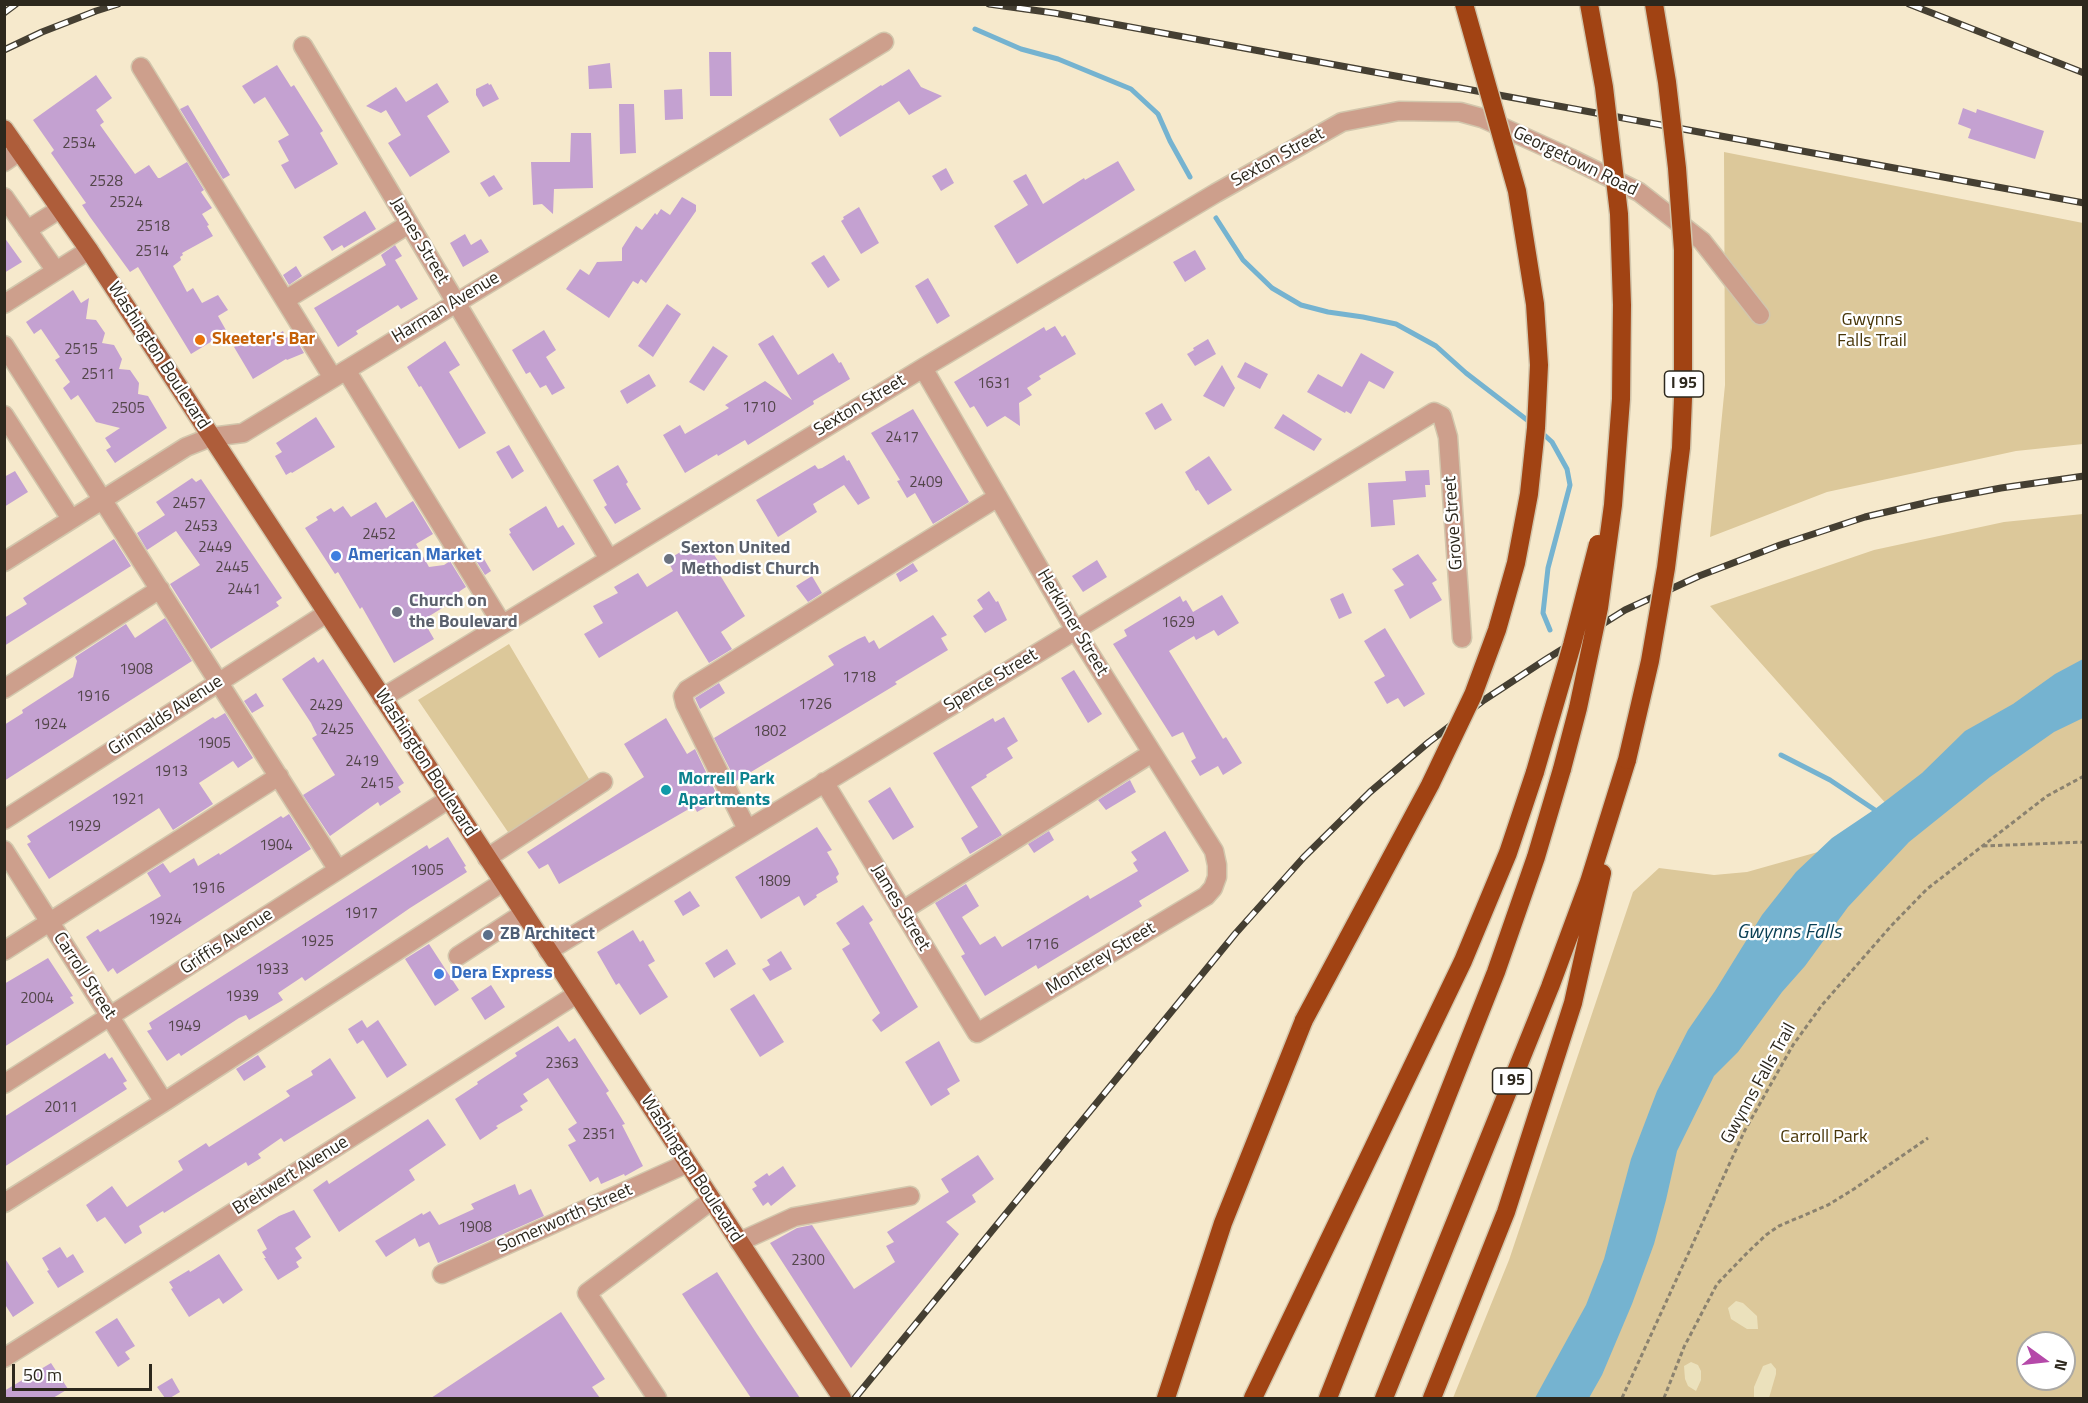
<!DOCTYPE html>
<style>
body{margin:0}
#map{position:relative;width:2088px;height:1403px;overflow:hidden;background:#f6e9cc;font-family:"Titillium Web",sans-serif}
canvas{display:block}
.frame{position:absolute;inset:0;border:6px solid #2d281d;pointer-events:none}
.north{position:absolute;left:2016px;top:1331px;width:60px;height:60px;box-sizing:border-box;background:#fff;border:2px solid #aba9a5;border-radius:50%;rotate:105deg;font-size:16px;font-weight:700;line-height:24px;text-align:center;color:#2d281d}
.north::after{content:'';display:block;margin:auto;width:21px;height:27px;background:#b549a9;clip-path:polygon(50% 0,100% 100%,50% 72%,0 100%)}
.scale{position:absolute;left:12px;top:1364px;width:140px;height:27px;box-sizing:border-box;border:3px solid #2d281d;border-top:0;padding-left:8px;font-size:18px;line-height:21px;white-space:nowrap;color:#2d281d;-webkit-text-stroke:4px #fff;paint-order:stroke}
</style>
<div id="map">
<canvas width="2088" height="1403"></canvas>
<div class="frame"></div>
<div class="north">N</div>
<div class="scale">50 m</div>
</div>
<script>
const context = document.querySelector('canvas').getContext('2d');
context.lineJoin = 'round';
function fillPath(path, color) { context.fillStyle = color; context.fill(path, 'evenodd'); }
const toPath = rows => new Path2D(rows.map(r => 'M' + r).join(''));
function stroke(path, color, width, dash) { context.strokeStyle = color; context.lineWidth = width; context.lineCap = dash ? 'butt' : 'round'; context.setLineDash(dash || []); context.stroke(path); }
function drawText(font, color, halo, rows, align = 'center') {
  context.font = font + ' "Titillium Web",sans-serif'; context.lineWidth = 4.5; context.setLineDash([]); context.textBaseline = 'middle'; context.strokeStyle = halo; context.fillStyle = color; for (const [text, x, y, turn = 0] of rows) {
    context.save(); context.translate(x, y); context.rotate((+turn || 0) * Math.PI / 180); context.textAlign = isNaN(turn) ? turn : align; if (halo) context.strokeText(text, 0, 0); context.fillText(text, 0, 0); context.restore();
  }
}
fillPath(toPath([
 [1724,152,2083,223,2083,444,2016,451,1827,492,1710,537,1725,385],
 [2083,514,2083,1398,1453,1398,1509,1260,1633,892,1659,868,1714,875,1747,872,1864,839,1897,816,1710,606,1874,550,2004,522],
 [2028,1343,2064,1343,2064,1379,2028,1379],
 [509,644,589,779,510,835,418,700]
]), '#dcc89a');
fillPath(toPath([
 [1736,1301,1743,1303,1757,1316,1758,1329,1747,1329,1731,1319,1728,1308],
 [1691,1362,1698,1365,1701,1371,1701,1380,1696,1391,1688,1386,1685,1379,1684,1366],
 [1771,1363,1776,1369,1776,1374,1769,1398,1754,1398,1754,1387,1763,1366]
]), '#ebe1bc');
fillPath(toPath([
 [2083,659,2083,718,2054,732,1990,777,1909,842,1848,907,1805,966,1782,992,1738,1052,1714,1076,1677,1151,1666,1200,1654,1244,1632,1304,1602,1375,1589,1398,1535,1398,1586,1305,1604,1259,1631,1159,1657,1091,1688,1030,1715,991,1762,915,1796,872,1832,838,1875,809,1922,773,1965,731,2013,704,2055,674]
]), '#75b3d0');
stroke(toPath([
 [975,29,1021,49,1058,59,1131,89,1158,114,1170,141,1190,177],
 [1216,218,1243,260,1272,288,1301,305,1328,312,1363,317,1396,324,1436,346,1466,373,1531,423],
 [1540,431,1552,442,1567,469,1570,485,1548,568,1543,613,1550,630],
 [1781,755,1830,780,1878,812]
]), '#75b3d0', 5);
fillPath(toPath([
 [709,52,731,52,732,96,710,96],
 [610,63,612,88,589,89,588,66],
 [277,65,291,87,294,85,323,131,320,133,338,164,295,189,281,165,289,161,278,141,289,135,265,97,254,104,242,86],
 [909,69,921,87,942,96,909,115,899,101,840,137,829,119,881,85,882,86],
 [96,75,112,98,96,110,104,122,100,125,135,174,149,165,158,178,160,178,187,162,204,190,201,192,212,208,202,214,209,225,207,226,213,236,182,253,183,255,180,257,181,260,173,266,187,292,193,288,202,303,218,295,228,310,218,316,227,332,191,354,138,267,130,272,90,217,82,205,86,203,51,153,54,150,33,120],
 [437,83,449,102,427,116,450,152,410,177,388,143,401,135,386,110,381,113,366,106,396,87,406,102],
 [488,83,489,85,491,84,499,99,483,107,476,95,476,89],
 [682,89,683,119,665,120,664,90],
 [619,104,634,104,636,153,620,154],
 [188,105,230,175,223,179,180,109],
 [1963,108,1976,113,1977,109,2044,131,2035,159,1968,138,1971,129,1958,124],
 [571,133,591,133,593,188,554,189,553,214,542,204,533,205,531,162,570,162],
 [1118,161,1135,190,1017,264,994,226,1028,205,1013,181,1026,174,1043,204,1084,178,1085,180],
 [946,168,954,183,941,191,932,176],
 [494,175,503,189,489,197,480,183],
 [682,197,696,205,696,211,646,283,641,279,638,284,633,281,609,318,566,289,580,269,589,275,597,262,622,261,622,248,636,226,642,230,655,213,657,215,661,209,670,215],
 [859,207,879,243,861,254,841,221,844,219,843,217],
 [365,211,376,229,344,248,342,245,332,251,323,237],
 [465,234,471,245,481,239,489,252,463,267,450,243],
 [4,237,22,262,4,273],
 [395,245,402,256,395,260,418,299,401,309,398,305,356,331,358,334,338,347,314,308,386,265,381,255],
 [1195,250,1206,269,1185,282,1173,262],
 [824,255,840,280,828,288,811,263],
 [296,266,302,276,289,285,283,275],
 [928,278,950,316,937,324,915,286],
 [73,290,81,303,89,298,86,319,96,320,105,333,102,343,114,345,122,359,119,369,130,370,139,383,138,394,148,396,167,428,115,463,106,450,111,447,105,438,120,428,96,422,78,395,71,400,63,388,70,382,55,360,60,357,41,329,34,334,26,322],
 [667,304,681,314,653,357,638,346],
 [1055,326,1062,337,1065,335,1076,354,1039,376,1041,379,1027,388,1032,395,1019,403,1020,426,1005,416,987,427,974,406,970,408,954,382,1044,327,1046,331],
 [544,330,556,350,546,357,565,388,552,395,546,385,540,388,530,372,526,374,512,350],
 [283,331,286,338,293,334,304,353,287,360,286,359,253,379,234,347,256,333,263,344],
 [773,335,798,375,833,353,839,363,841,362,850,379,813,401,814,404,748,445,745,440,718,456,717,454,685,473,663,435,680,425,685,434,729,408,725,405,765,381,792,400,758,344],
 [1208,339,1216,354,1195,366,1187,354,1194,350,1193,348],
 [445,341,460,365,449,372,486,433,459,449,421,386,419,387,407,367],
 [713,346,728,356,704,391,689,382],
 [1361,353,1394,372,1384,389,1369,381,1351,414,1346,411,1345,413,1307,392,1318,374,1342,387],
 [1245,362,1268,374,1260,389,1237,377],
 [1222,365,1235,388,1224,407,1203,396],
 [649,374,656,386,627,404,620,391],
 [1162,403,1172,420,1155,430,1145,413],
 [913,409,969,502,933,524,915,493,907,498,897,481,900,480,871,433],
 [1283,414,1322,439,1314,451,1274,428],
 [316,417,335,447,292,473,291,472,286,475,275,456,282,452,276,443],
 [509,445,524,471,512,479,496,452],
 [844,455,847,461,849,460,870,498,858,505,844,485,813,504,817,512,778,537,756,500,815,465,818,469,822,468],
 [1209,456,1232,490,1208,505,1198,490,1196,491,1185,472],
 [618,465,628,482,626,484,641,509,615,524,604,507,607,505,593,480],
 [1429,470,1430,485,1425,485,1426,497,1393,500,1395,525,1371,527,1368,483,1406,481,1405,471],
 [15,471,28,492,4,507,4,477],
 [192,478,196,482,201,479,282,598,276,602,279,606,211,649,170,584,200,565,176,531,147,550,137,533,165,515,156,502],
 [413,501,433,534,416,544,429,567,444,565,450,561,466,587,460,591,447,605,423,620,434,639,394,663,362,607,360,609,338,572,335,574,305,528,318,520,316,517,331,508,334,512,343,506,351,517,376,502,386,518],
 [546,506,558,528,563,525,575,544,533,571,509,534,511,533,509,529],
 [114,539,131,566,4,646,4,618,27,604,23,598],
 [699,541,702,545,706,542,720,564,725,573,720,575,745,616,721,632,732,649,709,663,677,611,599,658,584,634,603,623,593,606,618,593,614,587,638,573,647,587,673,571,670,565,675,562,672,557],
 [477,547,491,571,485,575,470,551],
 [1418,554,1437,580,1432,583,1442,600,1410,619,1394,590,1404,585,1392,569],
 [1097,560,1107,577,1083,592,1072,576],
 [913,563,918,571,900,582,896,574],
 [812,576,822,593,808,602,796,586],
 [989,591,996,602,998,601,1007,620,985,633,973,616,983,609,977,600],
 [1343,593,1352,613,1339,619,1330,599],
 [1222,595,1239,623,1218,636,1214,630,1196,640,1194,636,1169,651,1223,739,1226,737,1242,763,1223,775,1218,766,1200,776,1191,761,1196,758,1183,732,1172,737,1113,644,1127,636,1124,630,1180,596,1183,602,1186,600,1193,612],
 [933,615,947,635,941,638,948,650,895,682,897,684,736,781,714,738,834,665,828,656,858,639,865,636,869,643,874,640,879,649],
 [165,618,192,661,4,781,4,725,23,713,22,710,73,677,77,661,75,657,126,624,135,638],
 [1385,628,1425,694,1404,707,1398,698,1387,704,1374,682,1385,676,1364,641],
 [314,657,318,663,323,659,404,783,398,787,401,792,380,806,378,802,330,836,303,795,335,775,312,738,317,735,311,723,282,679],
 [1074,670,1102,714,1088,723,1061,678],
 [719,683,725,693,700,709,695,698],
 [256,693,264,706,252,713,244,701],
 [225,713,253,758,238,768,233,761,199,783,213,804,173,830,159,808,49,879,27,844,31,842,27,836,213,717,215,719],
 [1004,717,1018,741,1007,748,1013,758,986,775,987,777,971,787,1002,835,970,854,961,838,978,827,933,753,993,718,995,722],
 [666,718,687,754,695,749,716,793,711,796,715,802,697,812,694,806,559,884,548,864,539,869,527,852,644,777,624,744],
 [1130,780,1136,792,1106,810,1098,800],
 [890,787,914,827,893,840,868,801],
 [289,814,311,849,117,974,113,968,108,972,86,937,98,929,100,932,161,896,147,873,163,863,170,873,194,858,198,866,219,853,220,855,281,816,283,818],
 [817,827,832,850,827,852,837,869,839,874,836,877,838,882,816,895,817,897,804,906,799,896,761,919,735,877],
 [1049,831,1054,840,1034,853,1028,844],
 [1165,831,1189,871,1139,901,1142,906,1038,969,1036,965,985,996,961,956,965,954,935,903,966,884,979,906,962,917,980,945,995,936,1002,947,1088,895,1090,899,1138,871,1133,863,1137,860,1131,852],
 [448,837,466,866,464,867,467,872,410,908,305,981,302,977,278,993,283,1000,249,1020,246,1015,239,1018,181,1056,179,1053,167,1061,147,1031,152,1029,149,1023,427,845,429,849],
 [690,891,700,906,683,916,674,901],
 [863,905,873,920,869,923,918,1007,881,1032,872,1020,880,1013,842,949,850,944,836,923],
 [633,930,640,942,643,940,655,961,648,965,668,997,640,1015,619,983,616,985,597,952],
 [429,944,459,990,435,1006,405,959],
 [727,949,736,964,714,978,705,963],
 [781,951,792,969,770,981,762,969,770,965,767,960],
 [48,958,73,996,70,997,74,1003,4,1047,4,984],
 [491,985,505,1007,485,1020,471,998],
 [754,994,784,1042,760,1057,730,1009],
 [362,1020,367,1028,378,1020,407,1065,387,1078,363,1040,357,1044,348,1029],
 [558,1026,569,1042,575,1038,609,1091,606,1093,625,1124,622,1125,643,1166,625,1176,624,1174,601,1184,598,1177,590,1182,568,1145,576,1141,568,1129,577,1123,548,1078,523,1094,528,1101,520,1106,523,1110,496,1126,498,1128,480,1140,455,1099,478,1084,477,1082,517,1056,515,1053],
 [939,1041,960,1081,947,1089,950,1094,931,1106,905,1062],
 [105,1053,109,1059,112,1057,127,1081,123,1083,127,1089,4,1167,4,1117],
 [258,1055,266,1067,244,1081,236,1069],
 [330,1058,356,1098,284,1142,281,1138,258,1154,261,1158,248,1166,246,1162,164,1213,163,1211,139,1226,142,1233,125,1244,105,1217,97,1222,86,1205,112,1186,127,1207,183,1170,178,1161,206,1143,209,1147,290,1096,286,1091,313,1075,311,1071],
 [428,1119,446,1145,409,1170,415,1180,339,1232,313,1190,327,1180,329,1184],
 [978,1155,994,1179,972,1195,976,1202,946,1222,959,1234,851,1368,770,1243,797,1228,812,1225,854,1289,895,1262,886,1246,894,1242,887,1232,949,1192,941,1179],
 [783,1166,796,1186,771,1206,768,1202,763,1206,752,1189,757,1186,754,1182,767,1173,769,1176],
 [515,1184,519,1195,531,1189,544,1216,438,1263,429,1242,419,1247,415,1238,386,1257,375,1241,422,1213,423,1215,430,1211,439,1225,474,1209,471,1204],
 [294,1210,311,1237,295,1248,302,1258,296,1262,299,1267,278,1280,264,1258,266,1258,262,1252,267,1249,257,1230,279,1216],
 [60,1247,67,1258,73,1254,84,1272,58,1288,47,1271,49,1270,42,1258],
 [219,1254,243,1290,223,1304,219,1298,189,1317,171,1289,173,1288,169,1282,189,1270,190,1272],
 [4,1257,34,1303,13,1317,4,1303],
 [717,1272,757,1334,800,1398,751,1398,689,1305,682,1294],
 [561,1312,605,1379,592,1387,600,1398,431,1398],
 [117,1318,135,1346,125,1352,130,1359,118,1367,95,1332],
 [51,1363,68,1389,53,1398,4,1398,4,1391],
 [172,1378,180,1392,170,1398,165,1398,157,1387]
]), '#c4a1d1');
const minor = toPath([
 [303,46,609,559],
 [141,67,333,378],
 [4,162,20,151],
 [4,197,56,271],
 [27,230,60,209],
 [285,300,409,224],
 [4,304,89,250],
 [4,345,338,870],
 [346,370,502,624],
 [4,415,71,519],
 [4,562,186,447,211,437,243,433,884,42],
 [4,689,160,589],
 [382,698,923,368,1216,193,1342,122,1399,111,1460,112,1482,118,1570,158,1639,192,1702,241,1760,315],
 [824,782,977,1033,1206,896,1213,888,1217,877,1217,865,1214,851,1075,630,923,368],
 [4,820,327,613],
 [747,829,685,704,683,696,687,690,998,497],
 [4,850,164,1102],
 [487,858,603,782],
 [902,911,1152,753],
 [4,951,279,776],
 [548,951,1434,412,1442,416,1448,437,1462,638],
 [458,956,524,913],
 [4,1084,449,799],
 [4,1203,164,1102,503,882],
 [739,1242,794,1217,910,1196],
 [442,1274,688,1163],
 [4,1358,577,994],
 [657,1398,587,1293,712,1200]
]);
const major = toPath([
 [4,129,89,250,842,1398]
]);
const highway = toPath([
 [1166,1398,1223,1223,1304,1020],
 [1253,1398,1463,961,1508,853,1535,772],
 [1328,1398,1496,972,1536,857,1562,769],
 [1384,1398,1550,987,1589,882,1627,760],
 [1432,1398,1506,1212,1573,1003,1602,873]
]);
stroke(minor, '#d2c6ac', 21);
stroke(major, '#d2c6ac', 21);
stroke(highway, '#d2c6ac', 21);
stroke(toPath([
 [1983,846,2084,842],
 [1622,1398,1745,1130,1793,1045,1822,1005,1891,926,1927,889,2047,796,2084,776],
 [1664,1398,1684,1347,1717,1284,1748,1252,1766,1235,1779,1226,1828,1205,1854,1189,1928,1138]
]), '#8b826f', 3, [4.5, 3]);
stroke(minor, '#cd9f8c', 18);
stroke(major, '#ae5d3a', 18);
stroke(highway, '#a14313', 18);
const rail = toPath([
 [989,4,1054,13,2084,203],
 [1909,4,2084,73],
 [4,13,16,4],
 [4,50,42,32,96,11,118,4],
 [855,1398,1235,934,1304,857,1370,792,1429,742,1484,700,1545,660,1625,610,1699,576,1780,545,1865,517,1933,501,2001,488,2084,476]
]);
stroke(rail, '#453f32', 7);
stroke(rail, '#fff', 4.5, [14]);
const highwayBridge = toPath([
 [1627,760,1650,661,1666,568,1681,448,1683,398,1683,250,1677,168,1667,82,1654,4],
 [1562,769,1578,708,1599,608,1613,505,1621,399,1622,305,1619,214,1604,87,1589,4],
 [1535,772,1572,645,1598,544],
 [1304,1020,1430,785,1473,695,1497,630,1516,563,1529,494,1536,428,1539,365,1535,304,1517,191,1464,4]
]);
stroke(highwayBridge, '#d2c6ac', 21, []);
stroke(highwayBridge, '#a14313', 18);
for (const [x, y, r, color] of [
 [200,340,6,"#e8710a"],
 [336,556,6,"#3f7fe0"],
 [669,559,6,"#6b7280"],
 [397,612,6,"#6b7280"],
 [666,790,6,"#0f9aa8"],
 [488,935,6,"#5c6f8a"],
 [439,974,6,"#3f7fe0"]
]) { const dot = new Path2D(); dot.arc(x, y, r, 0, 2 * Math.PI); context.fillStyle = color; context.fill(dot); stroke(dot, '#fff', 2); }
drawText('15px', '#53464a', null, [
 ["2534",79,144],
 ["2528",106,182],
 ["2524",126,203],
 ["2518",153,227],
 ["2514",152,252],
 ["2515",81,350],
 ["2511",98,375],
 ["1631",994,384],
 ["1710",759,408],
 ["2505",128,409],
 ["2417",902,438],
 ["2409",926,483],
 ["2457",189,504],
 ["2453",201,527],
 ["2452",379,535],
 ["2449",215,548],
 ["2445",232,568],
 ["2441",244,590],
 ["1629",1178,623],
 ["1908",136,670],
 ["1718",859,678],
 ["1916",93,697],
 ["1726",815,705],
 ["2429",326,706],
 ["1924",50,725],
 ["2425",337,730],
 ["1802",770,732],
 ["1905",214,744],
 ["2419",362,762],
 ["1913",171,772],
 ["2415",377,784],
 ["1921",128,800],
 ["1929",84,827],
 ["1904",276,846],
 ["1905",427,871],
 ["1809",774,882],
 ["1916",208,889],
 ["1917",361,914],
 ["1924",165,920],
 ["1925",317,942],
 ["1716",1042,945],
 ["1933",272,970],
 ["1939",242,997],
 ["2004",37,999],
 ["1949",184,1027],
 ["2363",562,1064],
 ["2011",61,1108],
 ["2351",599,1135],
 ["1908",475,1228],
 ["2300",808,1261]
]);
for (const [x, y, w] of [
 [1684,384,39],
 [1512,1081,39]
]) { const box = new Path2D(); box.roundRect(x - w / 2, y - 13, w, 26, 4.5); context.fillStyle = '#fff'; context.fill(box); stroke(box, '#2d281d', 1.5); }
drawText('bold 16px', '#2d281d', null, [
 ["I 95",1684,384],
 ["I 95",1512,1081]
]);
drawText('18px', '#2d281d', '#fff', [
 ["Sexton Street",1278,158,-29],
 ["Georgetown Road",1575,162,26],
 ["James Street",419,241,59],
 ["Harman Avenue",446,308,-31],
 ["Washington Boulevard",158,356,57],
 ["Sexton Street",860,406,-31],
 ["Grove Street",1454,523,-94],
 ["Herkimer Street",1072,623,59],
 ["Spence Street",991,681,-31],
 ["Grinnalds Avenue",166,716,-33],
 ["Washington Boulevard",425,763,57],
 ["James Street",900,908,59],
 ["Griffis Avenue",227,942,-33],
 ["Monterey Street",1101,959,-31],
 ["Carroll Street",84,976,57],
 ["Gwynns Falls Trail",1759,1084,-61],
 ["Washington Boulevard",691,1169,57],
 ["Breitwert Avenue",291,1176,-32],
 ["Somerworth Street",565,1219,-24]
]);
drawText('18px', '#483609', '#fff', [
 ["Gwynns",1872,321],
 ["Falls Trail",1872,342],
 ["Carroll Park",1824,1138]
]);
drawText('bold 18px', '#c56008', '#fff', [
 ["Skeeter's Bar",212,340]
], 'left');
drawText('bold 18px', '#5b616d', '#fff', [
 ["Sexton United",681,549],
 ["Methodist Church",681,570],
 ["Church on",409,602],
 ["the Boulevard",409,623]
], 'left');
drawText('bold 18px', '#366cbe', '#fff', [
 ["American Market",348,556],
 ["Dera Express",451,974]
], 'left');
drawText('bold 18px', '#0d838f', '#fff', [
 ["Morrell Park",678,780],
 ["Apartments",678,801]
], 'left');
drawText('bold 18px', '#4e5e75', '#fff', [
 ["ZB Architect",500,935]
], 'left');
drawText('italic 20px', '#0a4055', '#fff', [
 ["Gwynns Falls",1789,933]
]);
</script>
